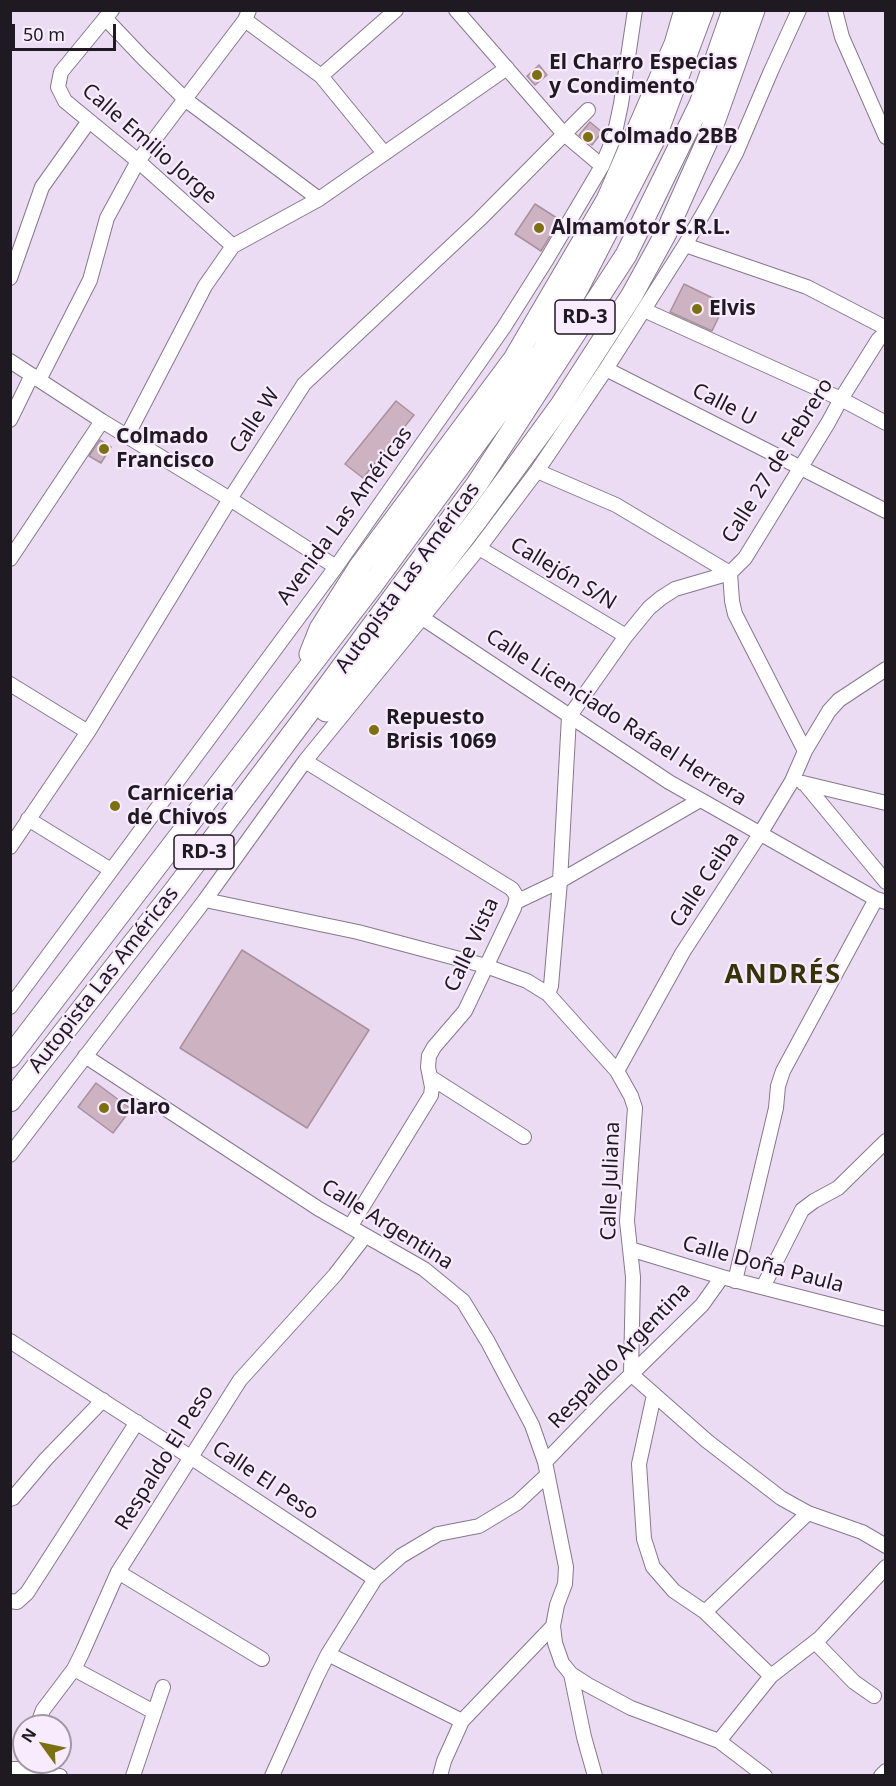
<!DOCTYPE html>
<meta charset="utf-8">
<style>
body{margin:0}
#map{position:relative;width:896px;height:1786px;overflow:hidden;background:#ecdcf3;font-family:"Noto Sans",sans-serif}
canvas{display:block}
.frame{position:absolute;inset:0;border:12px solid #1f1921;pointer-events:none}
.north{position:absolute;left:12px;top:1714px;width:60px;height:60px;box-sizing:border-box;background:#f7ebfd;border:2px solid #a197a5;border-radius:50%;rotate:303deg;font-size:16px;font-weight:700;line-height:24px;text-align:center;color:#1f1921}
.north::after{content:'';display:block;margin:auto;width:21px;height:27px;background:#7c7010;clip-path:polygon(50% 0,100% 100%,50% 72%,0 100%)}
.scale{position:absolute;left:12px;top:24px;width:104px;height:27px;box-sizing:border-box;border:3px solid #1f1921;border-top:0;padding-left:8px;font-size:18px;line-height:21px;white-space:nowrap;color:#1f1921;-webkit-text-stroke:4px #f7ebfd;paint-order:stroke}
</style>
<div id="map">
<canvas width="896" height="1786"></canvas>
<div class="frame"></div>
<div class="north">N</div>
<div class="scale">50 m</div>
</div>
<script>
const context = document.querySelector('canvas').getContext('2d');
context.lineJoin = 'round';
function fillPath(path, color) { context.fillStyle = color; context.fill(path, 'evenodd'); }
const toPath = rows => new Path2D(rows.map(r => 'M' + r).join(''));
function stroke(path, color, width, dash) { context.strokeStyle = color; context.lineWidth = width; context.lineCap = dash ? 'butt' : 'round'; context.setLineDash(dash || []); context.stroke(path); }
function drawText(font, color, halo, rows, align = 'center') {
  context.font = font + ' "Noto Sans",sans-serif'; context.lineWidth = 4.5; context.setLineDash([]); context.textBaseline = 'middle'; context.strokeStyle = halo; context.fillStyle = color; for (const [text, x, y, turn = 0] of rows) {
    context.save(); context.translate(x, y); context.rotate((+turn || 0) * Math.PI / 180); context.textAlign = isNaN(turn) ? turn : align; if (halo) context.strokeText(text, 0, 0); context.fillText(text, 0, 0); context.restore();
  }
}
const building = toPath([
 [539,65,547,75,535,85,527,76,539,65],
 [590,122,602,132,592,145,579,135,590,122],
 [535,204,560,220,541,251,515,234,535,204],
 [684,284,725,304,712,331,670,312,684,284],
 [396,401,414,415,363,478,345,464,396,401],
 [100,440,111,447,101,463,89,456,100,440],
 [242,950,369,1030,307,1128,180,1048,242,950],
 [96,1083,131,1109,113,1133,78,1107,96,1083]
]);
fillPath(building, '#cdb3c1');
stroke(building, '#a9909e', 1.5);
const minor = toPath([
 [112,10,61,72,58,87,65,101,138,161,233,246],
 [456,10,564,134,602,166],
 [835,10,842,37,886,137],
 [105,18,143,58,186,100,319,199],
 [245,20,321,76],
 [384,153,321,76,396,10],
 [685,245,807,287,886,328],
 [10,278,42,187,89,121],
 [644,310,841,399,886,423],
 [10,361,102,421,230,499,336,567],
 [606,369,886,511],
 [39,380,90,280,107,218,138,161,245,20,249,10],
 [10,420,32,375],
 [127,436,205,286,233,246,319,199,507,68],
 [537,471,616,505,730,573],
 [479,548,626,636],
 [10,559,102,421],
 [730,573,732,601,735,614,805,751],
 [421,617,669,782,876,899,886,902],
 [10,684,88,732],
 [305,761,512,889,517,897,514,908,465,1011,434,1047,429,1056,428,1067,432,1087,431,1095,350,1227],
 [803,783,886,803],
 [805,784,886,882],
 [28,819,111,870],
 [10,847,88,732,230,499,304,384,480,219,588,110],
 [205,900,358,932,486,966,527,981,548,994,617,1071,631,1096,635,1108,627,1221,633,1277,631,1374,707,1441,781,1498,808,1513,862,1532,886,1546],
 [516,902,560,881,700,800],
 [548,994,551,986,560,881,569,717,626,636,649,608,661,598,675,589,730,573,745,558,828,423,841,399,878,340,886,332],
 [10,1007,336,567,504,327,547,259,602,166,614,137,621,104,635,10],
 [85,1056,319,1209,424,1269,463,1301,488,1342,532,1425,545,1462,566,1567,565,1584,557,1605,553,1626,555,1643,562,1663,571,1674,588,1685,631,1708,719,1741,765,1776],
 [617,1071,683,952,760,834,792,781,805,751,829,711,839,700,886,669],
 [430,1077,524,1137],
 [10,1155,205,900,305,761,479,548,537,471,606,369,685,245,707,207,736,153,771,71,799,10],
 [630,1249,722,1277,886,1319],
 [735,1281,776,1108,778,1086,783,1071,876,899],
 [763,1287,802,1210,814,1201,838,1188,886,1141],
 [10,1341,198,1462,375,1579],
 [654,1395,639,1464,644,1539,653,1567,674,1591,705,1612,771,1676],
 [545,1462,605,1400,702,1305,722,1277],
 [10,1499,13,1498,46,1459,103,1400],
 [118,1572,262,1659],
 [10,1601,17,1602,27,1593,137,1422],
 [705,1612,808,1513],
 [815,1642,854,1682,874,1696],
 [328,1654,462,1721],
 [74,1669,154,1712],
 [571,1674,584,1737,595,1776],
 [37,1726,43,1710,74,1669,82,1653,118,1572,240,1380,335,1275,365,1236],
 [719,1741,771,1676,820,1638,886,1567],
 [10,1769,26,1769,60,1776],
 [133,1776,163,1687],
 [272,1776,317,1676,328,1654,375,1579,401,1556,438,1534,479,1526,517,1503,547,1475],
 [440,1776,444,1761,462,1721,553,1626],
 [881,1776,886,1771]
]);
const highway = toPath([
 [310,654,320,629,360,566,514,359,607,200,675,44,685,10],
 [326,711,384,642,477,520,561,405,632,295,666,233,708,139,754,10],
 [10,1057,373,584,542,353,579,286,655,138,703,10],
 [10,1101,175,890,314,705,477,484,626,255,700,104,733,10]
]);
stroke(minor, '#86788d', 16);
stroke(highway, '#86788d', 23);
stroke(minor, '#fff', 14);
stroke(highway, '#fff', 21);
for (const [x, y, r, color] of [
 [537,75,6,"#7c7010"],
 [588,137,6,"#7c7010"],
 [539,228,6,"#7c7010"],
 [697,309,6,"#7c7010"],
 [104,449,6,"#7c7010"],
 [374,730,6,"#7c7010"],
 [115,806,6,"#7c7010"],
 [104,1108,6,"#7c7010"]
]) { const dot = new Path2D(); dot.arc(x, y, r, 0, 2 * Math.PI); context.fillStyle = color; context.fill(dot); stroke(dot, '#f7ebfd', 2); }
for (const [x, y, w] of [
 [585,317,60],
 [204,852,60]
]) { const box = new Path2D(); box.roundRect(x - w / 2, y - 17, w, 34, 4.5); context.fillStyle = '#f7ebfd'; context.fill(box); stroke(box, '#1f1921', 1.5); }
drawText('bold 20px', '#1f1921', null, [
 ["RD-3",585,317],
 ["RD-3",204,852]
]);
drawText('bold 21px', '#1f1921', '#f7ebfd', [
 ["El Charro Especias",549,63],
 ["y Condimento",549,87],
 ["Colmado 2BB",600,137],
 ["Almamotor S.R.L.",551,228],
 ["Elvis",709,309],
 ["Colmado",116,437],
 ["Francisco",116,461],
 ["Repuesto",386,718],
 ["Brisis 1069",386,742],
 ["Carniceria",127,794],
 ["de Chivos",127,818],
 ["Claro",116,1108]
], 'left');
drawText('21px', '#1f1921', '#f7ebfd', [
 ["Calle Emilio Jorge",149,144,41],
 ["Calle U",724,405,27],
 ["Calle W",255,421,-57],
 ["Calle 27 de Febrero",778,461,-58],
 ["Avenida Las Américas",345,516,-54],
 ["Callejón S/N",563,574,31],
 ["Autopista Las Américas",408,578,-54],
 ["Calle Licenciado Rafael Herrera",616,718,33],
 ["Calle Ceiba",705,880,-57],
 ["Calle Vista",472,945,-65],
 ["Autopista Las Américas",104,980,-52],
 ["Calle Juliana",611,1181,-88],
 ["Calle Argentina",387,1225,32],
 ["Calle Doña Paula",763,1265,15],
 ["Respaldo Argentina",620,1356,-46],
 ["Respaldo El Peso",165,1458,-58],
 ["Calle El Peso",265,1481,34]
]);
context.letterSpacing = '1.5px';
drawText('bold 27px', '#383307', '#f7ebfd', [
 ["ANDRÉS",783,975]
]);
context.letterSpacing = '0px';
</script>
